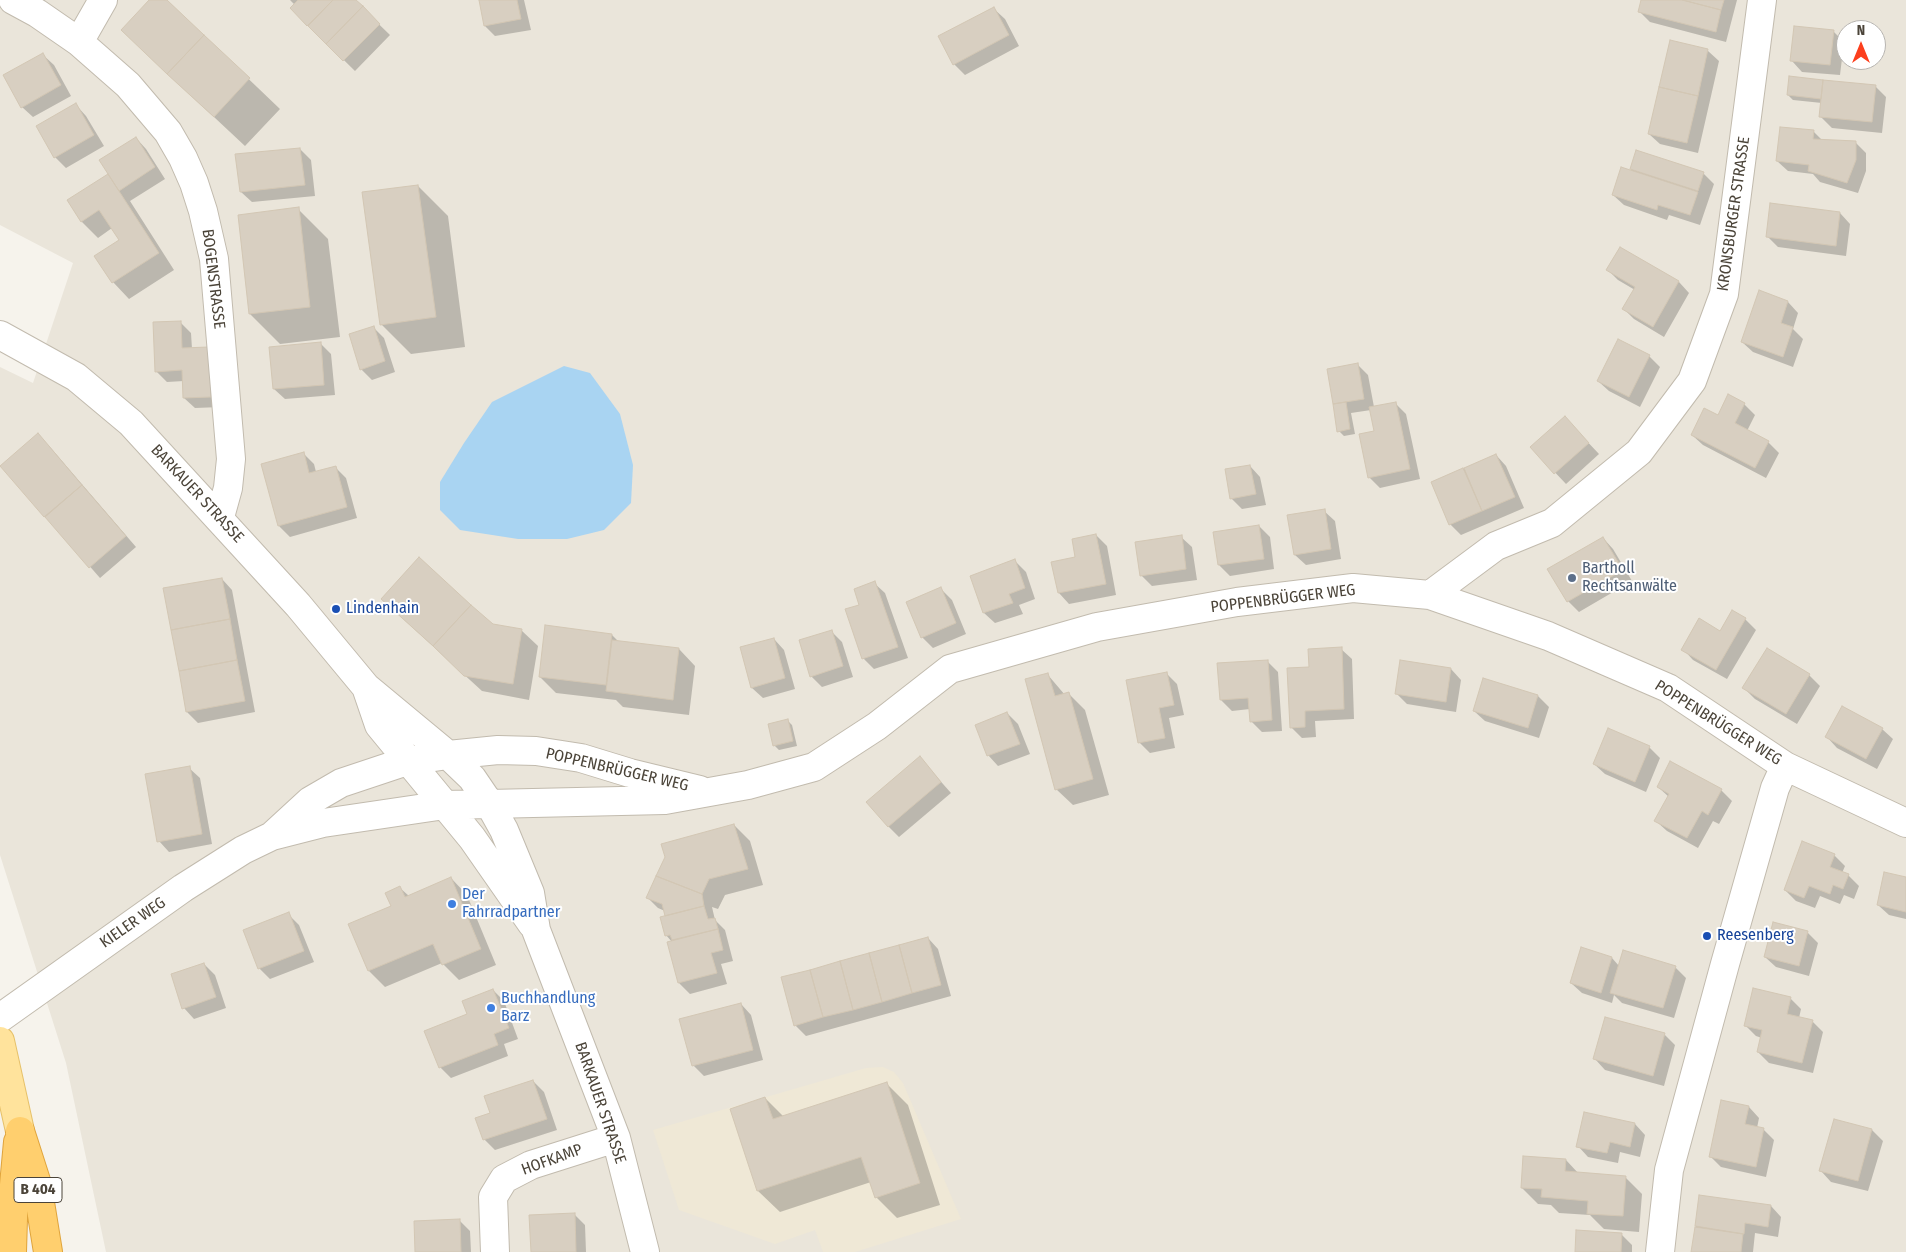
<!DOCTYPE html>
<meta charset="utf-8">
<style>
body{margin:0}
#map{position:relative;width:1906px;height:1252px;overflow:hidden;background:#f6f3ec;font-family:"Fira Sans Condensed",sans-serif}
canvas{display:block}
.north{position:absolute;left:1836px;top:20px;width:50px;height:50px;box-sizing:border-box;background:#fff;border:1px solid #b7b4b0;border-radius:50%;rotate:0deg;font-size:14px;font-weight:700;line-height:20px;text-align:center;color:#4b4439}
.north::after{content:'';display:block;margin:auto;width:18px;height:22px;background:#fc3f1d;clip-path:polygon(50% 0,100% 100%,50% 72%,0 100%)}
</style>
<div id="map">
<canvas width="1906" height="1252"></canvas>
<div class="north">N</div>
</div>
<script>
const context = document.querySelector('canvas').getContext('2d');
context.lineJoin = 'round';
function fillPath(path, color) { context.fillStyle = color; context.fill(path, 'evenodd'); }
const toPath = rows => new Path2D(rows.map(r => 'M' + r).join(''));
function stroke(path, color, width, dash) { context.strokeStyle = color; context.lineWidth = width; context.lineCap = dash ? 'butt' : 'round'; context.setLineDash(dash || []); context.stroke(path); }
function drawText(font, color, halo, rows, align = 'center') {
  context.font = font + ' "Fira Sans Condensed",sans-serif'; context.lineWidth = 4; context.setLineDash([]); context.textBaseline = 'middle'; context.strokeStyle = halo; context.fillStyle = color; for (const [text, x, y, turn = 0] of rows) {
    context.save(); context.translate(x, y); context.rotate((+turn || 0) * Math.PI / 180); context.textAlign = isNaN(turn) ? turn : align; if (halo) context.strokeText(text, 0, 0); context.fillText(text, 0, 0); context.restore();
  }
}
fillPath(toPath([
 [0,0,1906,0,1906,1252,106,1252,66,1063,0,855,0,367,33,383,73,263,0,225],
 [1846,30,1876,30,1876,60,1846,60]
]), '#eae5da');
fillPath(toPath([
 [883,1067,894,1072,903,1083,961,1219,855,1252,823,1252,815,1230,775,1244,679,1210,653,1130,866,1068]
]), '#efe8d6');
fillPath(toPath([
 [564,366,590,373,620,414,633,465,631,503,604,530,567,539,518,539,460,530,440,510,440,482,464,443,492,402]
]), '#a9d4f2');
fillPath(toPath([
 [151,0,166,0,280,109,245,146,153,60],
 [290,0,354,0,390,35,355,71,291,8,295,5],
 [480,0,524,0,531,30,495,36,485,26],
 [1642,0,1737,0,1726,42,1650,22,1639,11],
 [994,9,1005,19,1019,46,965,75,954,64],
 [1833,31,1844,42,1840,75,1802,72,1792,61],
 [1670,42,1708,51,1719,61,1698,153,1660,144,1649,134],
 [43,55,54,65,71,96,33,117,22,107],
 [1875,86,1886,97,1882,133,1832,128,1821,117,1822,103,1793,100,1788,95],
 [76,105,86,116,104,146,66,168,55,157],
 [1813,131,1823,141,1856,143,1866,153,1866,171,1858,193,1820,182,1813,174,1788,171,1777,161],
 [136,138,146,149,165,179,130,201,174,270,129,299,113,282,96,256,120,240,112,228,98,238,82,222,69,200,113,179],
 [300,149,311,160,315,196,252,202,241,192],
 [1637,152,1703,173,1714,184,1700,225,1669,215,1667,220,1624,205,1613,195,1631,171],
 [418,186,448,216,465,347,411,354,381,324],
 [298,209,328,239,340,337,280,344,250,314],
 [1840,213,1850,224,1846,256,1778,247,1767,236],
 [1620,248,1679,282,1689,293,1664,337,1634,319,1624,309,1635,290,1618,280,1608,270],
 [1760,292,1788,302,1798,313,1793,329,1803,339,1793,367,1753,352,1742,342],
 [180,322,191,333,192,349,208,348,221,407,195,408,184,398,184,381,167,382,156,371],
 [373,327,384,338,395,372,372,380,361,369],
 [320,343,331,354,335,395,285,399,274,389],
 [1649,356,1660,367,1640,407,1609,391,1598,381],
 [1358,365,1368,375,1374,407,1395,403,1406,414,1420,479,1380,488,1369,477,1376,432,1371,410,1351,413,1355,434,1344,436,1339,431,1328,370],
 [1744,404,1755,415,1747,431,1768,442,1779,453,1766,478,1703,445,1692,435,1718,417],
 [1565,418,1599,454,1566,484,1532,448],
 [49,446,136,547,100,578,2,466],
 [303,453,314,464,316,472,335,467,346,478,357,518,290,537,279,526,262,465],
 [1496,455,1506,466,1524,508,1461,535,1450,524,1432,482],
 [1250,466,1260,477,1266,505,1242,509,1231,498],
 [1324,511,1335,521,1341,559,1306,565,1295,555],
 [1259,526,1270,537,1274,569,1230,576,1219,565,1214,533],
 [1096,535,1107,546,1116,595,1069,604,1059,593,1077,558],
 [1181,537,1192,547,1197,580,1152,586,1141,575],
 [1603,538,1613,549,1632,581,1579,612,1568,601,1549,570],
 [1015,561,1026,572,1035,599,1019,605,1023,614,995,623,984,613,972,576],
 [222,579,232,590,255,712,198,723,187,712,165,589],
 [874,583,885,593,908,658,874,669,864,659,847,610,861,605],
 [941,589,952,600,966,634,933,648,922,637],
 [399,615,521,630,538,646,529,700,482,691],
 [1745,619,1756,630,1727,679,1693,660,1683,649,1721,633],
 [832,632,842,642,853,677,822,687,811,676],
 [612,635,619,642,679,649,695,666,689,715,623,707,616,700,556,693,540,677],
 [774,639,784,650,795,689,763,698,752,688],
 [1341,649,1352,659,1354,719,1315,721,1316,737,1302,738,1291,727,1311,668],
 [1268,662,1278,672,1282,731,1262,732,1251,721,1250,709,1232,711,1221,700],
 [1451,669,1461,680,1456,712,1407,704,1396,693],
 [1166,673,1177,684,1184,715,1169,718,1175,748,1150,753,1139,742],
 [1048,675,1065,695,1069,694,1085,710,1109,795,1073,805,1056,789],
 [1809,675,1820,686,1797,724,1755,699,1744,688],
 [1484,679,1538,696,1549,707,1539,738,1485,721,1474,711],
 [1007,713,1018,724,1030,754,998,766,988,755],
 [787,720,792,725,797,746,779,750,774,745],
 [1882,729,1893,739,1877,769,1837,748,1827,737],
 [1649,747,1660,758,1646,792,1605,774,1594,764],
 [920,758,951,793,899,837,888,826],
 [189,768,200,778,212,844,169,852,159,841],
 [1658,787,1721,790,1732,801,1719,824,1713,821,1698,848,1667,831,1656,821,1669,797],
 [734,825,750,841,763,885,725,895,718,909,712,907,715,920,725,930,733,961,721,964,727,984,690,994,679,983,669,943,672,942,666,935,665,911,658,908,648,898],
 [1834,855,1845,866,1842,873,1848,875,1859,886,1854,899,1844,895,1840,904,1820,896,1815,908,1796,901,1785,890],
 [451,878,467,895,496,965,459,980,442,963,385,987,369,971,349,925,392,906,400,888,409,896],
 [1906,879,1906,919,1889,915,1878,905],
 [288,914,299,925,314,962,270,979,259,968],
 [1774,923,1808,933,1818,943,1809,976,1776,967,1765,957],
 [928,938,938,949,951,996,806,1036,795,1025],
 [1582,949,1612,958,1619,966,1675,967,1686,978,1674,1018,1622,1003,1614,995,1612,1003,1582,993,1571,983],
 [204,964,215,975,226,1008,194,1019,184,1008],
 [493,990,504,1001,518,1039,504,1044,508,1056,451,1078,440,1067,468,1015],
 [1790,998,1801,1009,1799,1018,1812,1021,1823,1032,1813,1073,1769,1063,1758,1052,1762,1038,1756,1036,1745,1025],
 [741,1004,751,1015,763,1060,704,1076,693,1065],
 [1664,1034,1675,1045,1664,1086,1605,1070,1595,1059],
 [533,1081,544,1092,557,1130,495,1150,484,1139,491,1114],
 [886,1083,908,1105,940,1205,897,1218,876,1197,871,1182,780,1212,758,1191,732,1109,765,1098,784,1117],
 [1749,1107,1759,1118,1757,1128,1763,1129,1774,1140,1766,1177,1721,1167,1710,1156],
 [1835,1121,1872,1130,1883,1141,1868,1191,1831,1182,1821,1171],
 [1635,1124,1645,1135,1640,1157,1620,1152,1618,1163,1588,1157,1578,1146],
 [1566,1160,1579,1174,1626,1178,1642,1194,1639,1232,1604,1229,1590,1215,1559,1213,1551,1205,1538,1204,1522,1188],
 [1701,1196,1771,1206,1781,1217,1778,1237,1755,1233,1753,1252,1692,1252],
 [574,1214,585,1225,586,1252,532,1252],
 [459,1220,470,1231,471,1252,416,1252],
 [1621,1234,1632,1245,1632,1252,1576,1252]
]), '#0003');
const building = toPath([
 [149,0,167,0,204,35,167,74,121,30,149,0],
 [298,0,333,0,307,26,290,8,298,0],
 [333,0,356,0,363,6,326,44,308,26,333,0],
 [479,0,517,0,521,19,484,26,479,0],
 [1641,0,1682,0,1721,10,1716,32,1638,12,1641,0],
 [1683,0,1724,0,1721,10,1683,0],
 [363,6,380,24,343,61,326,44,363,6],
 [994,7,1009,35,953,65,938,36,994,7],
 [1794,26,1834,30,1830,65,1790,61,1794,26],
 [204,35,250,78,214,117,167,74,204,35],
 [1670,40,1708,49,1698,96,1659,87,1670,40],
 [43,53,61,85,21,108,3,75,43,53],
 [1789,76,1823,80,1821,99,1787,95,1789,76],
 [1823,80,1876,85,1872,122,1819,117,1823,80],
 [1659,87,1698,96,1687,143,1648,134,1659,87],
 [76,103,94,135,54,158,36,126,76,103],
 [1780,127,1814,130,1813,139,1856,141,1856,160,1847,183,1808,171,1809,165,1776,161,1780,127],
 [136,137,155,167,119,191,99,160,136,137],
 [300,148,305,185,240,192,235,154,300,148],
 [1636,150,1704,172,1698,191,1630,169,1636,150],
 [1621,167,1698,192,1690,215,1658,205,1657,210,1612,195,1621,167],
 [108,174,159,253,112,283,94,256,119,240,99,210,81,222,67,200,108,174],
 [418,185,436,317,380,325,362,192,418,185],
 [1770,203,1840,212,1836,246,1766,237,1770,203],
 [299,207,310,307,249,314,238,215,299,207],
 [1620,247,1679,281,1653,327,1622,309,1635,287,1606,270,1620,247],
 [1759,290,1788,301,1781,323,1793,327,1783,357,1741,342,1759,290],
 [181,321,182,348,209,347,211,397,183,398,182,370,155,372,153,322,181,321],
 [374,326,385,361,360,370,349,334,374,326],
 [1618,339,1650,355,1629,397,1597,381,1618,339],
 [321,342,324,385,273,389,269,347,321,342],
 [1358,363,1364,399,1333,404,1327,369,1358,363],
 [1728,394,1745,403,1735,423,1769,441,1755,468,1691,435,1704,408,1718,415,1728,394],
 [1346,402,1350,429,1337,432,1333,404,1346,402],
 [1396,402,1410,469,1368,478,1359,434,1374,431,1369,407,1396,402],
 [1565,416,1589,443,1554,474,1530,447,1565,416],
 [38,433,82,485,44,517,0,466,38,433],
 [304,452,309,473,336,466,347,507,278,526,261,464,304,452],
 [1496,454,1515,497,1482,511,1464,468,1496,454],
 [1250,465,1256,494,1230,499,1225,469,1250,465],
 [1463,468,1482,511,1449,525,1431,482,1463,468],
 [82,485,126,536,89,568,45,517,82,485],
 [1325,509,1331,549,1294,555,1287,515,1325,509],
 [1259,525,1264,559,1218,565,1213,532,1259,525],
 [1096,534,1106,584,1058,593,1051,562,1075,557,1072,539,1096,534],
 [1182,535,1186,569,1140,576,1135,542,1182,535],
 [1603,537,1623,570,1567,602,1547,569,1603,537],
 [419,557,471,605,433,646,381,599,419,557],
 [1015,559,1025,588,1009,594,1013,603,983,613,970,576,1015,559],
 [222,578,230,619,171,630,163,588,222,578],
 [875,581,898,647,862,659,845,609,859,605,854,589,875,581],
 [941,587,956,623,921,638,906,602,941,587],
 [471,605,493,624,522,629,513,684,464,676,433,646,471,605],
 [1732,610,1746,618,1716,670,1681,650,1699,618,1720,631,1732,610],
 [230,619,237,660,179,671,171,630,230,619],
 [545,625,612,634,606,685,539,677,545,625],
 [832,630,843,666,810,677,799,640,832,630],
 [774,638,785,678,751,688,740,647,774,638],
 [612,640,679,648,673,700,606,691,612,640],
 [1342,647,1344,709,1305,711,1305,727,1290,728,1287,668,1309,667,1308,649,1342,647],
 [1767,648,1810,674,1786,714,1742,688,1767,648],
 [237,660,245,701,186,712,179,671,237,660],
 [1268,660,1272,720,1250,722,1248,698,1220,700,1217,663,1268,660],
 [1400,660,1451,668,1446,702,1395,694,1400,660],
 [1167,672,1174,705,1159,708,1165,738,1138,743,1126,680,1167,672],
 [1048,673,1055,696,1069,692,1093,779,1055,790,1025,679,1048,673],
 [1483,678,1538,695,1528,728,1473,711,1483,678],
 [1842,706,1883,728,1866,759,1825,737,1842,706],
 [1007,712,1020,744,987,756,975,725,1007,712],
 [788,719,793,741,773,746,768,724,788,719],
 [1608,728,1650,746,1635,782,1593,764,1608,728],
 [920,756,941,782,888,827,866,802,920,756],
 [1670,761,1722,789,1708,815,1702,811,1687,838,1654,821,1669,794,1657,787,1670,761],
 [190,766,202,834,157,842,145,774,190,766],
 [734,824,748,869,709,879,702,894,656,876,665,857,661,844,734,824],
 [1802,841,1835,854,1830,867,1849,874,1843,889,1833,885,1830,894,1809,886,1804,898,1784,890,1802,841],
 [1884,872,1906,877,1906,912,1877,905,1884,872],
 [656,876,702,894,704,906,665,916,662,904,646,898,656,876],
 [451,877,481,949,442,965,433,944,368,971,348,924,391,906,385,893,400,886,405,897,451,877],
 [704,906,708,919,715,918,718,929,672,940,670,935,665,936,660,917,704,906],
 [289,912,304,951,258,969,243,930,289,912],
 [1773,922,1808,931,1799,966,1764,957,1773,922],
 [718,929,723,950,711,953,717,973,678,983,667,942,718,929],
 [928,937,941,985,912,993,899,945,928,937],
 [899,945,912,993,882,1002,869,953,899,945],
 [1581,947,1612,957,1601,993,1570,983,1581,947],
 [1623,950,1676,966,1663,1008,1610,993,1623,950],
 [869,953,882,1002,853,1010,840,961,869,953],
 [840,961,853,1010,823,1017,810,970,840,961],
 [204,963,216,997,182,1009,171,974,204,963],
 [810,970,823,1017,794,1026,781,977,810,970],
 [1753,988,1791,997,1787,1014,1813,1020,1802,1063,1757,1052,1762,1030,1744,1026,1753,988],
 [493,989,509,1028,494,1034,498,1045,439,1068,424,1031,467,1014,462,1001,493,989],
 [741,1003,753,1050,692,1066,679,1019,741,1003],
 [1605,1017,1665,1033,1653,1076,1593,1059,1605,1017],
 [533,1080,547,1119,483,1140,475,1118,490,1113,484,1096,533,1080],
 [887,1082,920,1183,875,1198,861,1157,757,1191,730,1109,765,1097,773,1119,887,1082],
 [1721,1100,1749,1106,1745,1124,1764,1128,1756,1167,1709,1157,1721,1100],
 [1584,1112,1635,1123,1630,1147,1610,1142,1607,1153,1576,1147,1584,1112],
 [1834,1119,1872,1129,1858,1181,1819,1171,1834,1119],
 [1523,1156,1566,1159,1565,1171,1626,1176,1623,1216,1587,1214,1588,1201,1541,1197,1542,1189,1521,1188,1523,1156],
 [1699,1195,1771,1205,1768,1227,1745,1223,1744,1234,1695,1226,1699,1195],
 [575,1213,576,1252,531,1252,529,1215,575,1213],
 [460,1219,461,1252,415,1252,414,1221,460,1219],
 [1695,1227,1743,1234,1741,1252,1691,1252,1695,1227],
 [1576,1230,1622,1233,1621,1252,1575,1252,1576,1230]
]);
fillPath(building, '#d8cfc1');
stroke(building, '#d3c7b4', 1);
const minor = toPath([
 [13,0,37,13,79,42,128,85,168,132,183,158,194,183,203,211,214,259,231,459,228,488,220,517],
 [79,42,103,0],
 [0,335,76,377,131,423,298,605,366,687,448,755,472,778,489,803,504,830,530,893,536,930,616,1138,645,1252],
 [1430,595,1496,546,1552,523,1639,452,1692,381,1724,294,1762,0],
 [366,687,379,725,472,838,532,924],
 [273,835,310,801,341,783,407,761,448,755,498,750,536,751,581,758,630,773,700,790],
 [0,1018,183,888,243,850,272,836,323,823,445,805,665,800,748,785,814,767,877,726,950,669,1097,627,1237,602,1353,588,1430,595,1548,636,1668,688,1785,766,1906,823],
 [495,1252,493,1197,504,1179,531,1165,616,1138],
 [1660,1252,1669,1170,1725,964,1775,788,1785,766]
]);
const major = toPath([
 [0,1041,20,1131]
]);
const highway = toPath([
 [20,1131,37,1184,48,1252],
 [12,1252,14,1185,18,1142]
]);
stroke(minor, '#c2bbae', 30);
stroke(major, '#e6c16a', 30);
stroke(highway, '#e0a43c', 30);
stroke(minor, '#fff', 28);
stroke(major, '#ffe39c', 28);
stroke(highway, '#ffcf6e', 28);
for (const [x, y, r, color] of [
 [1572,578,5,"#5c6f8a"],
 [336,609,5,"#1a4fb4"],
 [452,904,5,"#3f7fe0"],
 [1707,936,5,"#1a4fb4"],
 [491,1008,5,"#3f7fe0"]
]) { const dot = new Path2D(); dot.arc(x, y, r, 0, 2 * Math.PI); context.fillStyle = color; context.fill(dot); stroke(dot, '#fff', 2); }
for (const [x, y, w] of [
 [38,1190,48]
]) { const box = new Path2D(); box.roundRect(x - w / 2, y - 12.5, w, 25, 4); context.fillStyle = '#fff'; context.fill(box); stroke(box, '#4b4439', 1); }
drawText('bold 15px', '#4b4439', null, [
 ["B 404",38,1190]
]);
drawText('16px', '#4b4439', '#fff', [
 ["KRONSBURGER STRASSE",1734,214,-82],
 ["BOGENSTRASSE",213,279,83],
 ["BARKAUER STRASSE",197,494,47],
 ["POPPENBRÜGGER WEG",1283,599,-7],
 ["POPPENBRÜGGER WEG",1718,723,32],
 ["POPPENBRÜGGER WEG",617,770,13],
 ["KIELER WEG",133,923,-35],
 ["BARKAUER STRASSE",600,1103,71],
 ["HOFKAMP",552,1160,-20]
]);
drawText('16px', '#4e5e75', '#fff', [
 ["Bartholl",1582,569],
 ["Rechtsanwälte",1582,587]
], 'left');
drawText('16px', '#164399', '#fff', [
 ["Lindenhain",346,609],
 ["Reesenberg",1717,936]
], 'left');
drawText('16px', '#366cbe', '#fff', [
 ["Der",462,895],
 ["Fahrradpartner",462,913],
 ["Buchhandlung",501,999],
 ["Barz",501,1017]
], 'left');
</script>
